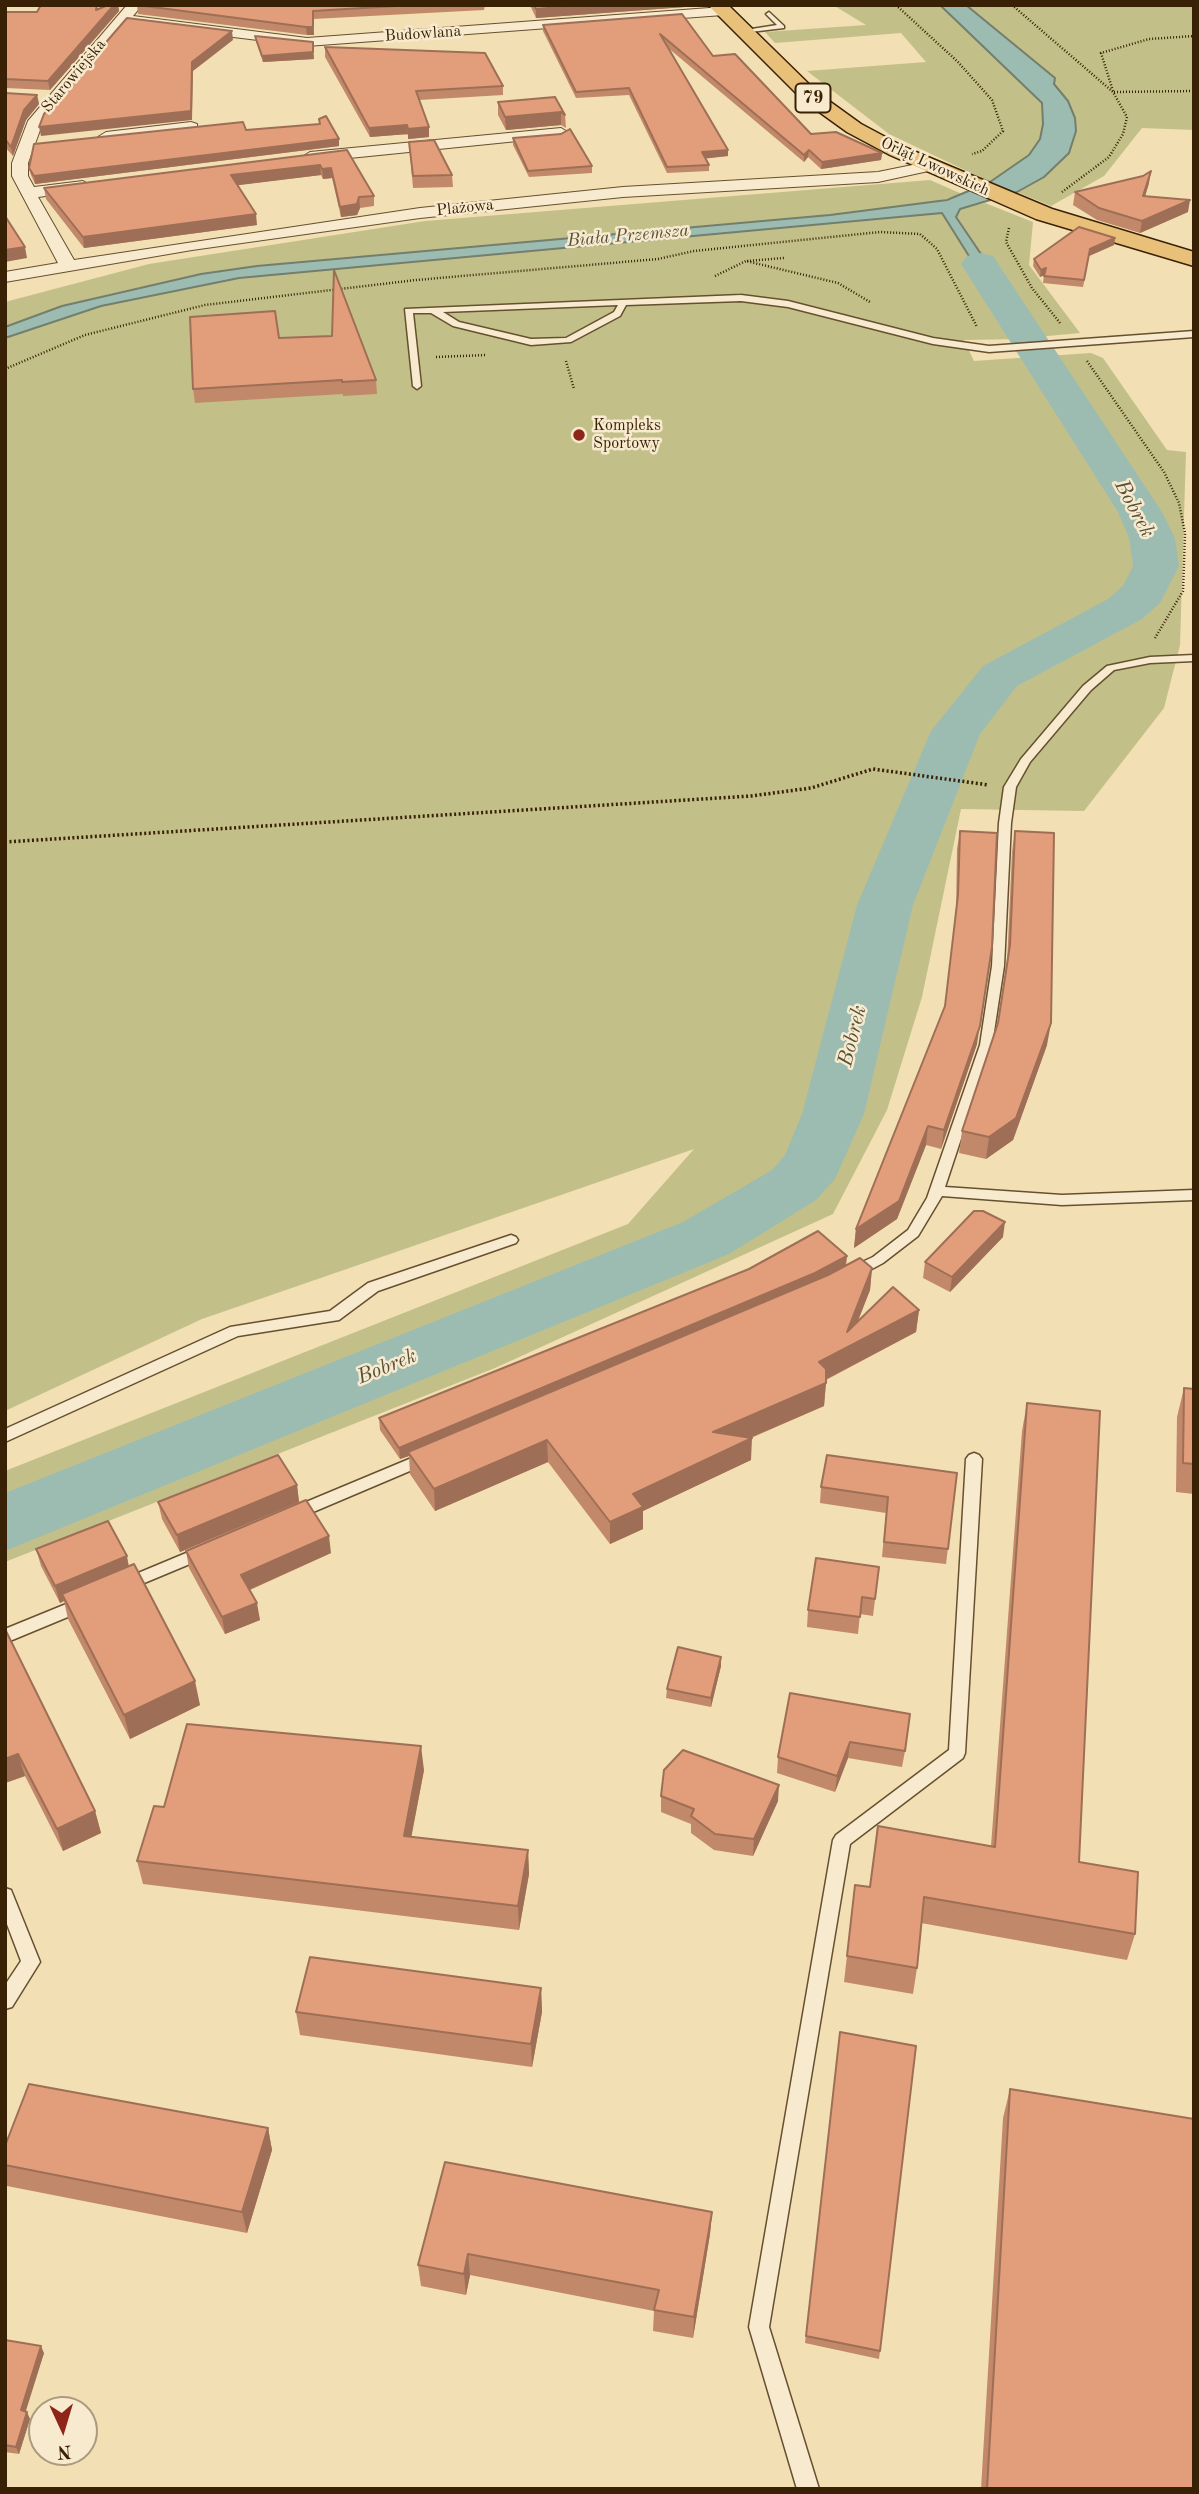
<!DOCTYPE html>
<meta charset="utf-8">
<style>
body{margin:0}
#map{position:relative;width:1199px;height:2494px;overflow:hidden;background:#f2dfb3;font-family:"Old Standard TT",serif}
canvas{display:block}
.frame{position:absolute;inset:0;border:7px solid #382104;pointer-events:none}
.north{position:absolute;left:28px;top:2396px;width:70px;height:70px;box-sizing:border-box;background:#f7eace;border:2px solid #ab9a7d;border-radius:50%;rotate:176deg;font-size:19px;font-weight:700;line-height:28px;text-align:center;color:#382104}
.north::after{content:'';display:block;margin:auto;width:24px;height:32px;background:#8f2418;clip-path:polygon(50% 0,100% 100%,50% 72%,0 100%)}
</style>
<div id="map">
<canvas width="1199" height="2494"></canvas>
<div class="frame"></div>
<div class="north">N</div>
</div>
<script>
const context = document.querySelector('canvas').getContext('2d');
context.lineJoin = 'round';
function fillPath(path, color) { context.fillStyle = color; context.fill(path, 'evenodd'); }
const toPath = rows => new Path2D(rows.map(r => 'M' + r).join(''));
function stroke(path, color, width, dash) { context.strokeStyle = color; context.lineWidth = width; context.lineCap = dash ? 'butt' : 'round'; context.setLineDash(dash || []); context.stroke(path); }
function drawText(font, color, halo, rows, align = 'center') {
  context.font = font + ' "Old Standard TT",serif'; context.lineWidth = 5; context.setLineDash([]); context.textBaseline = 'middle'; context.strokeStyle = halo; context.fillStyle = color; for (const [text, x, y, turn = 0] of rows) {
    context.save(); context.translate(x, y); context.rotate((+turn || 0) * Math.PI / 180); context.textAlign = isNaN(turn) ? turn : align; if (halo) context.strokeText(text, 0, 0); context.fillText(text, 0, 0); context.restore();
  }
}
fillPath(toPath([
 [833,5,940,5,1042,104,1043,124,1040,139,1029,155,990,182,889,134,807,71,926,62,901,33,775,43,765,32,866,25],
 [966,5,1194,5,1194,130,1142,128,1104,176,1051,206,1017,192,1044,177,1068,101,1054,84,1055,78],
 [930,180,962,194,933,203,830,215,257,266,201,274,110,294,62,306,5,327,5,302,149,264,425,221],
 [985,203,1033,222,1029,265,1080,333,1037,337,956,217,960,209],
 [943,213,1021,339,964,340,974,361,1091,353,1103,358,1167,450,1186,452,1180,645,1164,708,1084,811,961,809,922,997,887,1110,833,1214,495,1368,5,1562,5,1471,628,1224,694,1149,202,1319,5,1411,5,338,101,306,239,278]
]), '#c2c088');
const water = toPath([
 [940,5,966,5,1055,78,1054,84,1068,101,1075,118,1076,131,1069,153,1044,177,1017,192,960,209,956,217,1037,337,1021,339,942,213,239,278,101,306,5,338,5,327,62,306,201,274,257,266,830,215,947,200,990,182,1029,155,1040,139,1043,124,1042,103,940,5]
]);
fillPath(water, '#9cbcb2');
stroke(water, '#747e6c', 2);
fillPath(toPath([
 [980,253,993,256,1162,512,1175,538,1179,566,1160,603,1142,619,1017,686,980,734,913,905,864,1114,835,1179,816,1200,729,1254,5,1551,5,1493,683,1222,772,1170,785,1155,802,1114,857,905,931,731,983,666,1108,599,1123,586,1133,566,1129,538,1118,512,961,264,967,256,980,253]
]), '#9cbcb2');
const lane = toPath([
 [769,12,784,26,784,28,742,33,739,31,777,25,766,14,769,12],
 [741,295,788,301,933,338,989,346,1194,331,1194,337,989,352,933,344,788,307,741,301,626,305,620,316,571,342,531,345,453,326,431,313,413,313,421,386,417,389,413,386,405,309,741,295],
 [618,305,614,312,566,338,531,339,459,322,443,312,618,305],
 [1194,655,1194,661,1150,663,1114,670,1091,690,1030,762,1016,787,1011,823,1004,966,992,1045,945,1187,1062,1195,1194,1190,1194,1200,1062,1205,942,1196,918,1236,883,1263,857,1277,847,1277,845,1273,847,1269,873,1257,908,1230,927,1198,980,1045,992,966,999,823,1004,787,1021,759,1083,686,1107,666,1150,657,1194,655],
 [511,1235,516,1237,518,1240,516,1243,378,1291,339,1320,238,1336,5,1442,5,1429,230,1327,330,1311,368,1283,511,1235],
 [426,1452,431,1454,434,1458,431,1462,299,1518,293,1520,287,1518,285,1514,287,1510,426,1452],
 [974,1453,979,1455,982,1459,965,1753,963,1758,850,1844,769,2327,819,2489,797,2489,749,2327,833,1840,836,1835,949,1750,966,1459,969,1455,974,1453],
 [203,1546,209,1548,211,1552,209,1556,125,1591,119,1589,117,1585,119,1581,203,1546],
 [81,1598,87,1599,89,1604,87,1609,5,1643,5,1629,81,1598],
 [5,1888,11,1890,40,1962,12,2007,5,2009,5,1985,21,1961,5,1919,5,1888]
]);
const street = toPath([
 [127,5,142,5,133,16,307,38,723,7,730,11,723,15,307,46,127,24,43,122,28,163,28,176,34,187,83,181,91,186,83,191,38,197,74,260,420,208,623,187,878,172,927,162,935,167,933,170,878,182,623,197,420,218,192,250,5,282,5,272,58,263,12,176,12,163,28,121,127,5],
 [191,122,197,124,197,130,106,142,98,137,106,132,191,122],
 [561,128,569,133,567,136,310,162,302,157,310,152,561,128]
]);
const primary = toPath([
 [708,5,728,5,818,93,861,124,904,147,1052,209,1194,252,1194,266,1036,219,890,155,847,132,804,101,708,5]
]);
stroke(lane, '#665030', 3);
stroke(street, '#665030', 2);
stroke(primary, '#382104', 3);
stroke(toPath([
 [896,5,958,62,992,100,1003,131,982,151,972,154],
 [1012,5,1113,92,1127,117,1123,134,1109,157,1062,192],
 [1113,91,1101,53,1149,39,1194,36],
 [1114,92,1194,91],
 [1009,228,1006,242,1032,288,1060,323],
 [747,261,784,258],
 [715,276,746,261,838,283,870,302],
 [436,357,486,355],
 [566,361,574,389],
 [1087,361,1164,472,1179,503,1185,533,1183,591,1155,638],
 [5,369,85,335,205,305,416,280,658,259,694,251,880,232,920,234,937,249,977,327]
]), '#382104', 2.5, [1, 2]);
stroke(toPath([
 [5,842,751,796,811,788,873,769,989,785]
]), '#382104', 3.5, [2, 2.5]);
fillPath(lane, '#f7eace');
fillPath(street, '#f7eace');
fillPath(primary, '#e9c07a');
fillPath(toPath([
 [108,5,118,5,119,11,50,90,5,88,5,12,37,12,100,9],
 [137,5,485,5,484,10,313,19,314,35,307,35,138,14],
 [530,5,685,5,685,7,536,18],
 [682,14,713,56,811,134,882,153,881,160,821,169,808,157,804,162,667,47,728,156,705,158,709,165,709,171,667,173,629,95,576,98,543,31,543,25],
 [255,36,314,59,263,62,256,42],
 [325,47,503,86,503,95,419,100,429,127,429,137,408,139,408,134,370,137,325,57],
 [5,93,37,95,39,104,26,120,13,156,5,147],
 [555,97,565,115,566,128,561,125,506,130,498,115,498,102],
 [319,119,339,146,35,184,31,175,29,168,246,130,319,124],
 [561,134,592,166,592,173,529,177,513,145,513,138],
 [409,142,452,175,453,187,413,188],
 [347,150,374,196,374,206,360,208,357,215,341,217,332,178,323,179,321,175,237,185,257,225,84,248,46,199,44,188],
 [1149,183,1145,197,1188,212,1140,233,1097,220,1073,205,1075,192],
 [1115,238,1114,245,1089,256,1083,287,1043,283,1044,275,1040,277,1033,266,1034,259],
 [279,338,376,380,377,394,343,396,343,394,195,403,193,389],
 [960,831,977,1044,941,1149,926,1145,897,1219,854,1248,856,1229,945,1007,956,913,957,849],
 [1015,831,1047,1045,1013,1140,986,1159,959,1153,962,1131,998,1023,1007,965,1012,852],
 [1003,1237,950,1292,923,1278,925,1262],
 [847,1256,846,1266,872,1268,870,1290,857,1322,919,1310,916,1332,826,1380,824,1406,751,1438,751,1460,643,1511,643,1529,610,1544,548,1462,435,1511,410,1474,409,1456,400,1459,380,1430,379,1418],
 [1184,1388,1194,1389,1194,1494,1176,1492,1177,1417],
 [1027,1403,1079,1862,1135,1934,1127,1960,921,1923,917,1968,913,1994,844,1982,855,1885,870,1887,991,1846,1022,1431],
 [957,1473,946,1564,882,1557,886,1513,820,1503,821,1487],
 [297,1485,299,1502,180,1552,162,1519,158,1502],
 [36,1549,129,1566,200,1705,130,1739,68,1619,64,1601,60,1603,41,1566],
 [186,1551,331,1553,250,1590,260,1620,225,1634,189,1568],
 [879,1567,873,1616,860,1614,858,1634,807,1627,808,1610],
 [5,1629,95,1811,101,1833,63,1851,25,1776,5,1783],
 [721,1657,721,1666,711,1707,666,1698,667,1689],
 [790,1693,905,1751,902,1767,848,1758,835,1792,777,1773,778,1757],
 [424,1770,411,1837,528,1850,529,1874,519,1930,143,1884,137,1861,164,1807],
 [661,1796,778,1801,753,1856,714,1850,691,1833,691,1824,661,1812],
 [541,1988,542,2012,532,2067,300,2035,296,2012],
 [840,2032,880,2351,879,2359,805,2343],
 [1010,2089,1194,2489,981,2489,1003,2118],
 [268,2128,272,2150,247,2233,7,2186,5,2181,5,2146],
 [445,2162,712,2212,710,2234,693,2338,653,2331,654,2311,470,2275,466,2295,421,2286,418,2265],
 [5,2340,44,2353,25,2411,30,2419,19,2454,5,2452]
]), '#c2886a');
fillPath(toPath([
 [114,5,118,5,119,11,50,90,48,81],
 [584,5,685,5,685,7,536,18,536,9],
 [313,11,314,35,307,35,306,27],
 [232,31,233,40,193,71,192,120,41,136,39,127,192,62],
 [313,42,314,59,263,62,262,56],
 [37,95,39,104,26,120,13,156,11,147,24,110],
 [561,112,561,125,506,130,505,117],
 [407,125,408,134,370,137,369,128],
 [429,127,429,137,408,139,408,129],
 [339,139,339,146,35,184,34,176],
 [728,150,728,156,702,159,702,152],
 [809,150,808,157,804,162,804,155],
 [882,153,881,160,821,169,822,162],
 [320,165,321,175,232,186,231,175],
 [331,168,332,178,323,179,322,169],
 [1151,171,1149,183,1141,209,1143,196],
 [359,197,360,208,357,215,341,217,340,207],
 [1190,200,1188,212,1140,233,1142,221],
 [256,214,257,225,84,248,83,237],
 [1115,238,1114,245,1089,256,1083,287,1090,249],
 [25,247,27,258,5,262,5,250],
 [1046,268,1045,275,1040,277,1041,270],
 [992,947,977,1044,941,1149,944,1130],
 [1051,1023,1047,1045,1013,1140,986,1159,989,1137],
 [928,1126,926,1145,897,1219,854,1248,856,1229],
 [1005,1222,1003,1237,950,1292,952,1277],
 [847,1256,845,1268,408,1452,409,1456,400,1459,399,1448],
 [872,1268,870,1290,848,1347,919,1310,916,1332,817,1384,819,1362,847,1332],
 [826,1383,824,1406,712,1454,713,1432],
 [752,1438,751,1460,643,1511,643,1529,610,1544,610,1522,633,1494],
 [547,1440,548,1462,435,1511,434,1489],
 [297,1485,299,1502,180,1552,177,1535],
 [329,1536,331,1553,244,1592,241,1575],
 [127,1556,130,1573,62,1594,64,1601,60,1603,55,1586],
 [257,1603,260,1620,225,1634,222,1617],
 [721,1657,721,1666,711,1707,711,1698],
 [195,1681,200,1705,130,1739,124,1715],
 [850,1742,848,1758,835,1792,837,1776],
 [421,1746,424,1770,407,1860,404,1836],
 [18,1754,25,1776,5,1783,5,1759],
 [779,1785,778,1801,753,1856,754,1839],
 [95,1811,101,1833,63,1851,57,1829],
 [528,1850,529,1874,519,1930,518,1906],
 [541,1988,542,2012,532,2067,531,2044],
 [268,2128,272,2150,247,2233,242,2212],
 [712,2212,710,2234,693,2338,694,2317],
 [468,2254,470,2275,466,2295,464,2274],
 [41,2346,44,2353,24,2417,21,2410],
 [27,2412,30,2419,19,2454,16,2447]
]), '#9e6f56');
const building = toPath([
 [41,5,97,5,96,10,108,5,114,5,48,81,5,79,5,12,37,12,41,5],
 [137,5,413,5,313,11,313,27,306,27,137,5],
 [534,5,584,5,536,9,534,5],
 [682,14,713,56,735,54,811,134,836,132,882,153,822,162,809,150,804,155,660,34,728,150,702,152,709,165,667,167,629,88,576,92,543,25,682,14],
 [127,18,232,31,192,62,191,111,39,127,44,114,127,18],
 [255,36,313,42,313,52,262,56,255,36],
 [325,47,485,53,503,86,416,91,429,127,408,129,407,125,369,128,325,47],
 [5,93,37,95,24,110,11,147,5,139,5,93],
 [555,97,565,115,561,112,505,117,498,102,555,97],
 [326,116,339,139,34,176,29,168,34,144,243,122,246,130,320,124,319,119,326,116],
 [570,129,592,166,528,171,513,138,561,134,570,129],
 [434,140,452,175,413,176,409,142,434,140],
 [347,150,374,196,359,197,357,204,340,207,331,168,322,169,320,165,231,175,256,214,83,237,44,188,347,150],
 [1151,171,1143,196,1190,200,1142,221,1099,208,1075,192,1143,176,1151,171],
 [5,216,25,247,5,250,5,216],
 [1079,227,1115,238,1090,249,1084,280,1044,276,1046,268,1041,270,1034,259,1079,227],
 [334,270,376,380,342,382,342,380,193,389,190,317,275,311,279,338,332,336,334,270],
 [960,831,997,833,992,947,980,1026,944,1130,928,1126,899,1201,856,1229,945,1006,958,895,960,831],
 [1015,831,1054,833,1051,1023,1016,1118,989,1137,962,1131,998,1023,1010,945,1015,831],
 [974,1211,983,1211,1005,1222,952,1277,925,1262,974,1211],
 [818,1231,847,1256,815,1273,399,1448,379,1418,749,1269,818,1231],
 [860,1258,872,1268,847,1332,893,1287,919,1310,819,1362,826,1369,826,1383,713,1432,752,1438,633,1494,643,1507,610,1522,547,1440,434,1489,408,1452,828,1275,860,1258],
 [1184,1388,1194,1389,1194,1464,1183,1463,1184,1388],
 [1027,1403,1100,1411,1079,1862,1138,1872,1135,1934,924,1897,917,1968,847,1956,855,1885,870,1887,878,1826,995,1847,1027,1403],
 [278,1455,297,1485,177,1535,158,1502,278,1455],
 [827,1455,957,1473,948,1549,884,1542,888,1497,821,1487,827,1455],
 [306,1500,329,1536,241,1575,257,1603,222,1617,186,1551,306,1500],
 [108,1521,127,1556,55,1586,36,1549,108,1521],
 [816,1558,879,1567,875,1599,862,1597,860,1617,808,1610,816,1558],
 [134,1564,195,1681,124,1715,62,1594,134,1564],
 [5,1629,95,1811,57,1829,18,1754,5,1759,5,1629],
 [678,1647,721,1657,711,1698,667,1689,678,1647],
 [790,1693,910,1714,905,1751,850,1742,837,1776,778,1757,790,1693],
 [187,1724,421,1746,404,1836,528,1850,518,1906,137,1861,154,1806,164,1807,187,1724],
 [683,1750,779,1785,754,1839,715,1834,691,1816,694,1809,661,1796,664,1770,683,1750],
 [310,1957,541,1988,531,2044,296,2012,310,1957],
 [840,2032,916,2046,880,2351,806,2336,840,2032],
 [29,2084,268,2128,242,2212,5,2165,5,2146,29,2084],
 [1010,2089,1194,2119,1194,2489,987,2489,1010,2089],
 [445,2162,712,2212,694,2317,654,2310,659,2290,468,2254,464,2274,418,2265,445,2162],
 [5,2340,41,2346,21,2410,27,2412,16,2447,5,2445,5,2340]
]);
fillPath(building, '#e29e7b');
stroke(building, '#9e6f56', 2);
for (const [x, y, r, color] of [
 [579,435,7,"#8f2418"]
]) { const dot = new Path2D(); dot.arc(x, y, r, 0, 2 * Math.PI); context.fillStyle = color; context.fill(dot); stroke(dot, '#f7eace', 2.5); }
drawText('16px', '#382104', '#f7eace', [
 ["Budowlana",423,34,-4],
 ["Starowiejska",74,76,-50],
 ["Orląt Lwowskich",935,167,25],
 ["Plażowa",465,208,-6]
]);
drawText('16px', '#382104', '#f7eace', [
 ["Kompleks",593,426],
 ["Sportowy",593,444]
], 'left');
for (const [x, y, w] of [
 [813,98,35]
]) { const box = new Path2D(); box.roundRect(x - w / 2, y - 14.5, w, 29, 5); context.fillStyle = '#f7eace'; context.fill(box); stroke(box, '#382104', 2); }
drawText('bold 18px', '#382104', null, [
 ["79",813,98]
]);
drawText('italic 18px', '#565038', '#f7eace', [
 ["Biała Przemsza",628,236,-5]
]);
drawText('italic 21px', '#565038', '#f7eace', [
 ["Bobrek",1134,509,62],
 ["Bobrek",853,1036,-76],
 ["Bobrek",387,1367,-22]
]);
</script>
